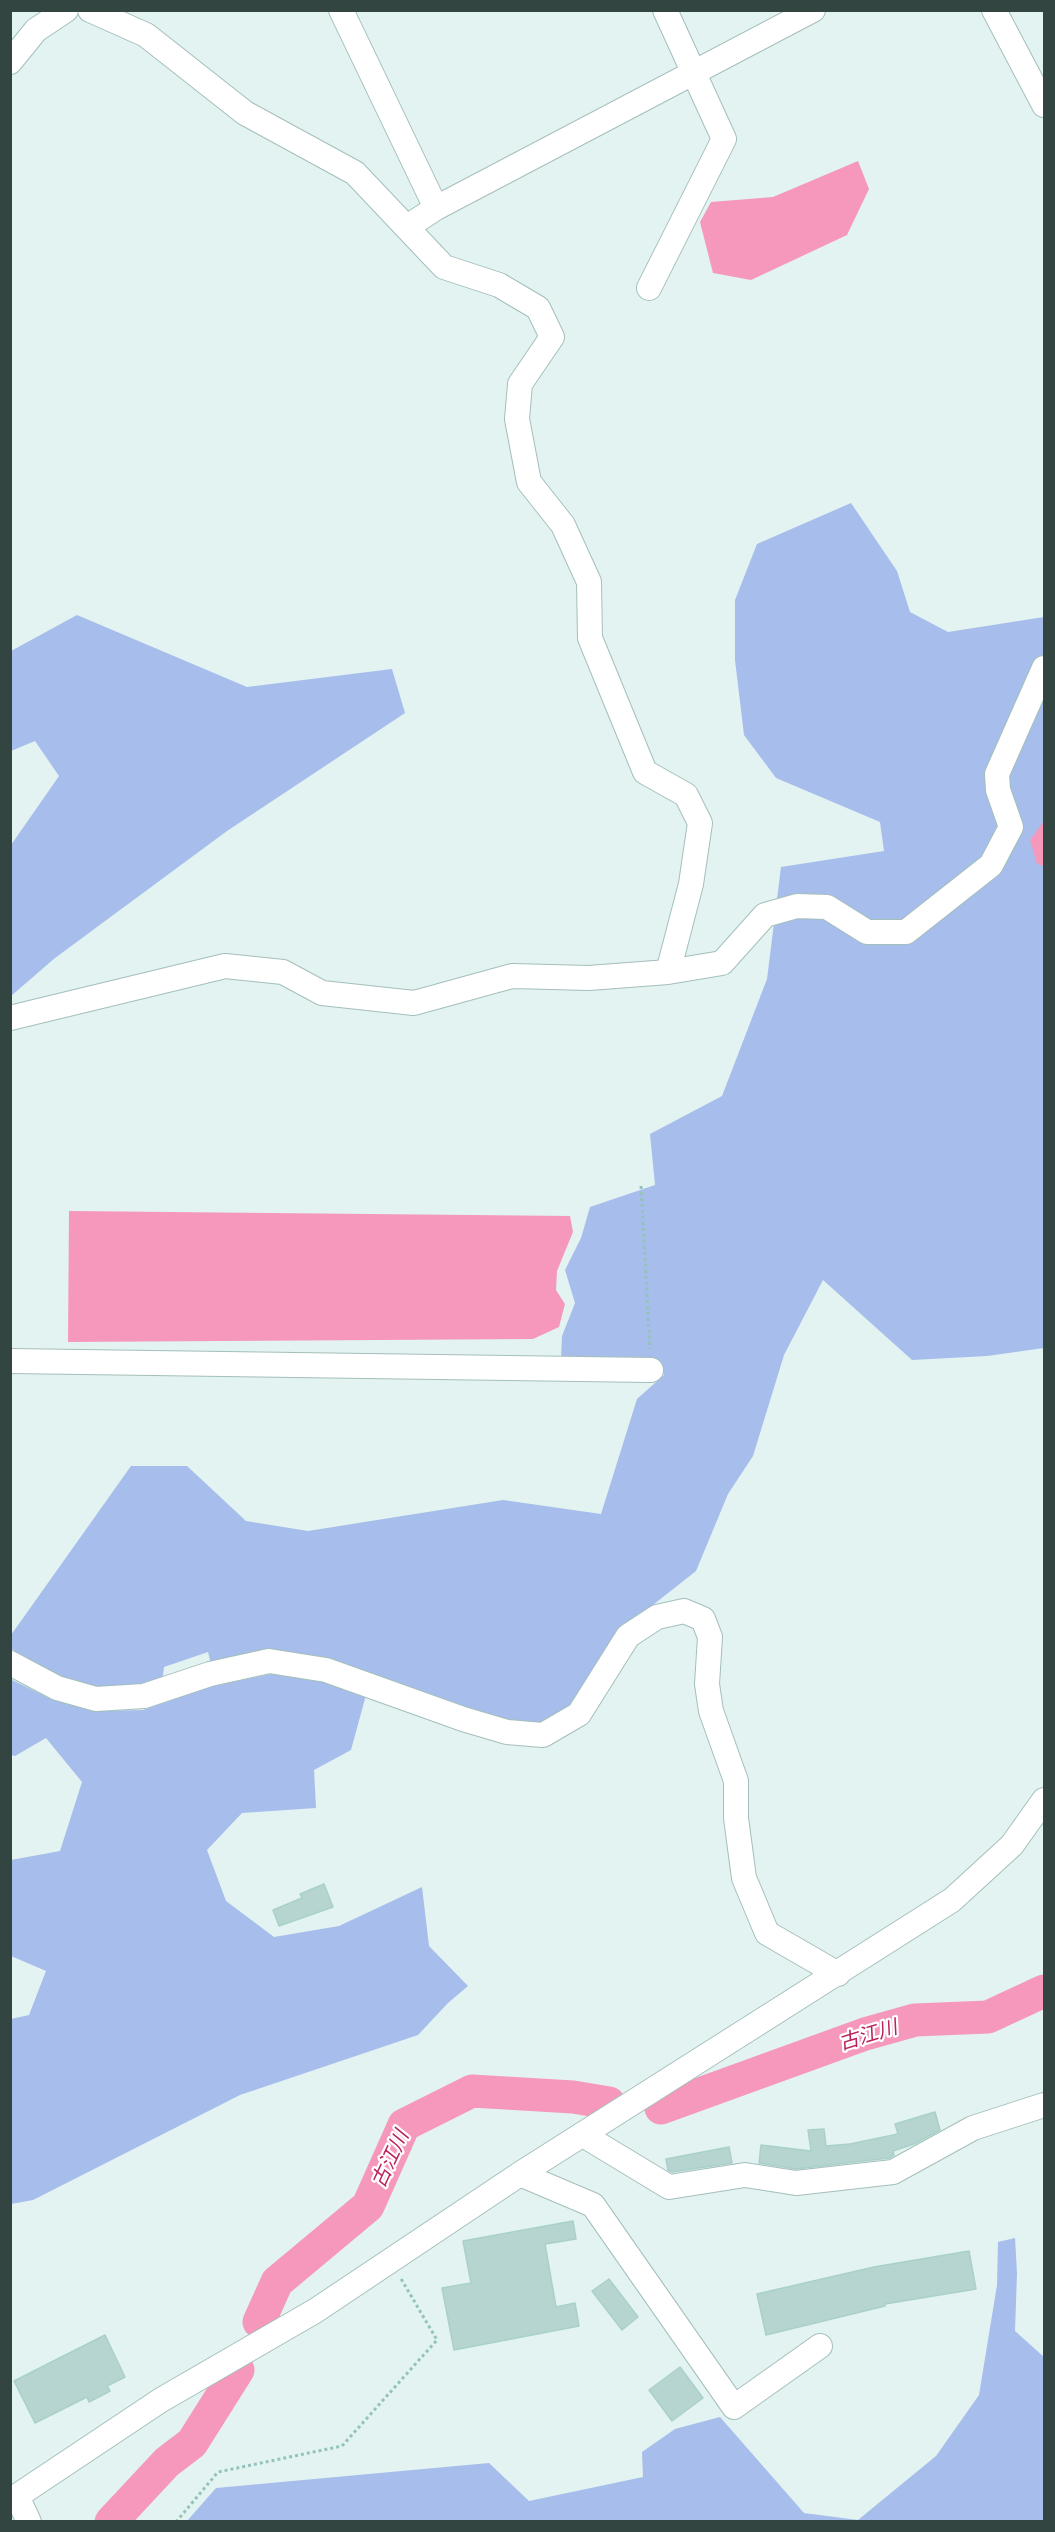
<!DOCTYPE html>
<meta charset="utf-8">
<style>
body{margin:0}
#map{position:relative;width:1055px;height:2532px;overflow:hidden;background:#e2f3f1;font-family:Commissioner,sans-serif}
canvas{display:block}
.frame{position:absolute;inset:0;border:12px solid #324541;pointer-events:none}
</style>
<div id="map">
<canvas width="1055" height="2532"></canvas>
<div class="frame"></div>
</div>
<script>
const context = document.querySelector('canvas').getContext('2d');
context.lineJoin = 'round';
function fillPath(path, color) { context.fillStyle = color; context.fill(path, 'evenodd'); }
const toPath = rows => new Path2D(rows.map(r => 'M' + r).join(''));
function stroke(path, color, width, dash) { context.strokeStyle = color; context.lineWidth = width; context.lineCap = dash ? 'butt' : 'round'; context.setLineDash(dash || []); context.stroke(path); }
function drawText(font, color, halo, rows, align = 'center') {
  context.font = font + ' Commissioner,"Noto Sans JP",sans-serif'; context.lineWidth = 4.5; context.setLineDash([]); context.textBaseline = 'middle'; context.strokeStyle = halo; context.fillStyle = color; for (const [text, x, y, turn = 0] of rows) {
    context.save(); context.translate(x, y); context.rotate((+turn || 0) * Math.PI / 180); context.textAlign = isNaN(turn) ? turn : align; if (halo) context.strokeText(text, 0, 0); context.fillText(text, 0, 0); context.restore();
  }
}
fillPath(toPath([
 [851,503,897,571,910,612,948,632,1044,617,1044,1348,987,1356,912,1360,823,1280,784,1355,753,1456,728,1494,696,1571,620,1631,572,1704,540,1723,512,1722,334,1662,211,1664,208,1652,164,1667,162,1684,98,1690,57,1675,11,1649,11,1635,131,1466,187,1466,246,1521,308,1531,503,1500,601,1514,637,1399,664,1375,657,1361,561,1358,562,1336,575,1303,565,1270,581,1238,590,1207,655,1185,650,1134,722,1096,767,979,781,867,884,851,880,822,776,778,744,735,735,660,735,600,757,544],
 [77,615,247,687,392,669,405,713,227,831,55,958,11,996,11,845,59,776,35,741,11,751,11,651],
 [271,1674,319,1678,366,1695,351,1750,314,1770,316,1808,242,1813,207,1850,226,1901,274,1937,339,1926,422,1887,429,1946,468,1986,448,2003,418,2035,240,2095,33,2200,11,2204,11,2019,29,2015,46,1971,11,1956,11,1860,60,1851,82,1782,46,1738,15,1756,11,1755,10,1679,53,1700,94,1711,143,1710,208,1687],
 [1015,2238,1017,2273,1015,2331,1044,2357,1044,2521,187,2521,216,2488,489,2463,529,2501,643,2477,642,2452,675,2429,720,2417,804,2513,858,2520,936,2456,979,2395,997,2285,998,2242]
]), '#a7bdeb');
fillPath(toPath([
 [858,161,869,189,847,235,751,280,713,273,700,222,711,202,773,197],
 [1044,821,1044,866,1037,864,1030,840],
 [69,1211,570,1216,573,1232,557,1271,556,1290,565,1304,559,1327,533,1339,68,1342]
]), '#f698bb');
stroke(toPath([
 [661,2108,865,2034,915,2020,988,2017,1044,1991],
 [259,2322,277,2282,368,2206,404,2125,472,2091,573,2097,609,2103],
 [111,2522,167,2462,192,2443,238,2370]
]), '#f698bb', 33);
const building = toPath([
 [324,1884,333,1907,279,1926,273,1910,302,1898,300,1894,324,1884],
 [935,2112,940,2130,914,2144,893,2151,894,2155,889,2158,796,2169,759,2163,761,2145,811,2151,808,2130,824,2129,826,2146,850,2144,898,2134,895,2124,935,2112],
 [729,2147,732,2163,672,2172,668,2170,666,2159,729,2147],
 [573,2221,576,2239,545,2244,556,2307,575,2303,579,2326,454,2350,442,2288,471,2283,463,2241,573,2221],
 [969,2251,976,2289,885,2304,885,2306,766,2335,757,2294,874,2267,969,2251],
 [609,2279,638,2317,622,2330,592,2291,609,2279],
 [105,2335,125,2377,107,2386,110,2391,89,2402,87,2397,35,2423,14,2381,105,2335],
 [680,2367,703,2398,672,2421,649,2390,680,2367]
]);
fillPath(building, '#b7d5d0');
stroke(building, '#a9d0ca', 1.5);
const minor = toPath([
 [90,10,146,35,245,113,355,173,444,267,499,285,538,308,552,337,520,384,517,419,529,482,563,525,589,582,590,638,645,772,686,795,700,823,691,884,668,972],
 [341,10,436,208],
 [994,10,1044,105],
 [10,62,36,30,66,10],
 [407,227,436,208,813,10],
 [649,288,724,139,665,10],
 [10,1018,225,966,283,972,322,993,414,1003,512,976,589,978,668,972,722,963,765,915,797,906,827,907,867,932,906,932,991,865,1011,827,998,790,997,774,1044,668],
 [10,1361,651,1370],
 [10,1663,57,1688,96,1699,144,1696,210,1674,269,1661,326,1670,463,1719,507,1732,543,1735,579,1714,628,1636,657,1617,684,1611,703,1619,710,1637,707,1684,711,1711,736,1781,736,1818,744,1878,767,1933,838,1974],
 [583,2135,669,2187,745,2175,796,2183,893,2172,973,2128,1044,2105],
 [520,2174,593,2205,734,2407,820,2346],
 [17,2496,29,2522],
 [10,2498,17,2496,161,2400,315,2311,520,2174,952,1900,1012,1845,1044,1800]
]);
stroke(minor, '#a4bfbb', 26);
stroke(toPath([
 [641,1186,650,1349],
 [176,2522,218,2472,342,2446,437,2340,400,2277]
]), '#94c2bc', 3, [3, 3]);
stroke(minor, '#fff', 24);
drawText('italic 20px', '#b92359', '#fff', [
 ["古江川",868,2035,-17],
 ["古江川",390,2159,-65]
]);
</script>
